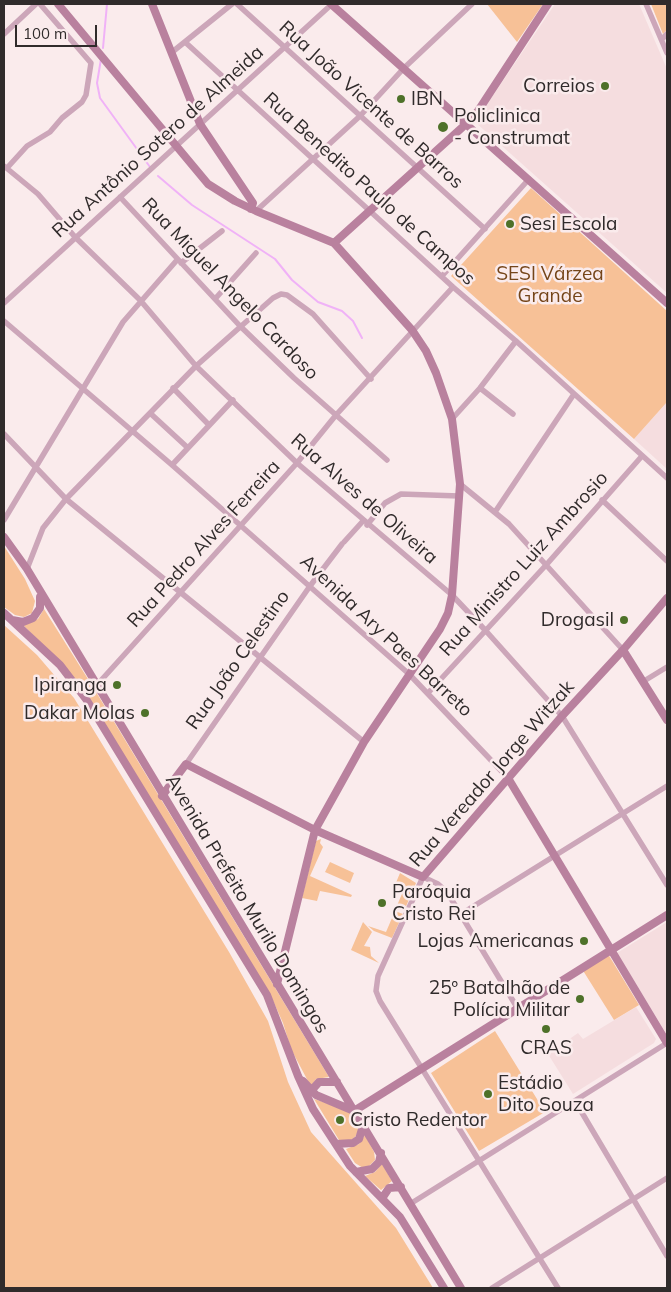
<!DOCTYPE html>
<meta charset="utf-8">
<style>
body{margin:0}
#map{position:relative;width:671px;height:1292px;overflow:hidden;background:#faebec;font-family:Mulish,sans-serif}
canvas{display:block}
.frame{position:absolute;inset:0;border:5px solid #302b2b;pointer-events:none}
.scale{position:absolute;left:15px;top:25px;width:82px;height:22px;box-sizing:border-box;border:2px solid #302b2b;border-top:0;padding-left:6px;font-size:15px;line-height:18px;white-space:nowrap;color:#302b2b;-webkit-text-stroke:4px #faebec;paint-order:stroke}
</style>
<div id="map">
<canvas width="671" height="1292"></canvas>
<div class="frame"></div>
<div class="scale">100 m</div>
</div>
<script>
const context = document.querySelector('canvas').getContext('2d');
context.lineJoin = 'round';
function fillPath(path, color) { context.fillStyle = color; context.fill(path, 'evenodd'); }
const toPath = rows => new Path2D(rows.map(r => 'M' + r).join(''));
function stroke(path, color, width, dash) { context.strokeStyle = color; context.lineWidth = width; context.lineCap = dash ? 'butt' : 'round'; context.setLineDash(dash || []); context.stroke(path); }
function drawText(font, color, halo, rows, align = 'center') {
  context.font = font + ' Mulish,sans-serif'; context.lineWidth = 5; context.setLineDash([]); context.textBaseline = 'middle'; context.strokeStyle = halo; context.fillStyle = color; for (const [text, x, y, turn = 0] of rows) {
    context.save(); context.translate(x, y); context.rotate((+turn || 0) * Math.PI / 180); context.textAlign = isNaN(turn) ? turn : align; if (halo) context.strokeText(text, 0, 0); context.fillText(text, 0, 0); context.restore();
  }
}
fillPath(toPath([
 [555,4,639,4,667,69,667,293,475,122],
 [667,402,667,469,634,439],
 [667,922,667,1035,617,953],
 [636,1007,656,1039,654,1043,573,1094,548,1054,578,1033,583,1039]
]), '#f5dddf');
fillPath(toPath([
 [487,4,543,4,517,42],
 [651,4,667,4,667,30,663,34],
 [531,188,667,311,667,402,634,439,451,276],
 [4,546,25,579,35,601,32,613,24,617,15,615,4,607],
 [44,609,93,687,329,1077,316,1079,311,1086,309,1083,291,1049,283,1023,270,994,60,662,23,625,38,619],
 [4,625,37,655,74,698,229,952,268,1021,288,1082,311,1132,396,1228,433,1288,4,1288],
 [321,839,320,843,323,847,310,876,352,895,351,897,320,891,317,901,302,898,316,841],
 [330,862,354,873,350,883,325,872],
 [400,873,416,883,404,911,396,908,404,889,395,885],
 [395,911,403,914,392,938,374,931,368,926,386,932],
 [363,922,372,932,364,946,370,947,371,956,379,963,351,950],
 [608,954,639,1005,614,1020,582,969],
 [495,1031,545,1112,479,1151,431,1073],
 [314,1099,351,1111,359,1130,355,1137,351,1140,339,1140],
 [365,1135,374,1152,375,1160,369,1166,363,1168,355,1163,346,1149,359,1144],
 [382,1164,392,1181,381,1190,365,1176,375,1172]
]), '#f7c197');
stroke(toPath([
 [103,48,107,4],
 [101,59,97,83,100,98,150,167],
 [158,176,192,205,275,259,292,280,318,302,342,311,353,321,362,338]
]), '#f0b2f7', 2);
stroke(toPath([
 [237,4,485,229],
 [646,4,667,53],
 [4,34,36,4],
 [662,39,667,34],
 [185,42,453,287,516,341,667,478],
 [171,53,232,4],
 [4,166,38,194,75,237,140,300,196,366,297,463,452,595,486,631,562,716,667,885],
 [7,168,27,146,50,132,62,118,82,102,86,95,91,63,40,4],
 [120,197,240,326,294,378,387,460],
 [256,211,360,116,404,68,472,4],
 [181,263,222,231],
 [442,276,529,179],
 [215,299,256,253],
 [4,303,332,4],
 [4,321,172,465,409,674,508,778],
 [173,388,209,425],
 [480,388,513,414],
 [150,413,188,448],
 [452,419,480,388,516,341],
 [4,434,66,499,364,742],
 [172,465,233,400],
 [460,484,509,524,623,650],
 [602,500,667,561],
 [495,512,574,394],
 [4,520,123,322,177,260],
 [367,525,385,503,401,494,459,496],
 [344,542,363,521],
 [27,569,43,528,66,499,196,366,273,298,281,294,287,295,313,314,371,379],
 [644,681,667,667],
 [96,686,297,463,336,415,453,287],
 [428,693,547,564,642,456],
 [186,764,310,586,342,544],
 [461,914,667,786],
 [518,1009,447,892,438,884,423,877,378,976,376,991,380,1001,558,1288],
 [575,1101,667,1256],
 [410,1204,667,1043],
 [492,1288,667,1178]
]), '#cca6b9', 5.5);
stroke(toPath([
 [58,4,208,184,235,201,256,211,334,243,412,330,426,351,436,373,452,419,460,484,452,595,448,613,440,629,364,742,315,830,277,984],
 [152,4,200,124,253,203,251,209],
 [331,4,667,303],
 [334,243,466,124,478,111,548,4],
 [4,537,27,569,461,1288],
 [4,613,60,665,86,699,267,995,298,1076,313,1109,350,1166,400,1217,444,1288],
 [12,620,23,622,33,618,40,608,40,597],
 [623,650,667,720],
 [508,778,667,1043],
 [162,796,186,764,315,830,423,877,562,716,623,650,667,598],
 [303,1081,316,1095,354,1111,667,915],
 [311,1091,319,1082,337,1082],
 [336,1144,353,1143,359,1139,363,1126],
 [356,1172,372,1169,379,1162,381,1153],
 [383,1197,389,1188,401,1187]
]), '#b9819e', 8);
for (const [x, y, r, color] of [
 [605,86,5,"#4e7129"],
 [401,99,5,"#4e7129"],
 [443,127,6,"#4e7129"],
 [510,224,5,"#4e7129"],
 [624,620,5,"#4e7129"],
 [117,685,5,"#4e7129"],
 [145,713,5,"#4e7129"],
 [382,903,5,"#4e7129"],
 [584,941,5,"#4e7129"],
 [580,999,5,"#4e7129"],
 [546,1029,5,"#4e7129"],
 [488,1094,5,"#4e7129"],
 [340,1120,5,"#4e7129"]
]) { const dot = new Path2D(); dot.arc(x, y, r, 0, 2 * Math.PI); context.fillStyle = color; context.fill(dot); stroke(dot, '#faebec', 2); }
drawText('19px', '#302b2b', '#faebec', [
 ["Correios",595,86],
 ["IBN",411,99,"left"],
 ["Policlinica",454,116,"left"],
 ["- Construmat",454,138,"left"],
 ["Sesi Escola",520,224,"left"],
 ["Drogasil",614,620],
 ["Ipiranga",107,685],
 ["Dakar Molas",135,713],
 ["Paróquia",392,892,"left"],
 ["Cristo Rei",392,914,"left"],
 ["Lojas Americanas",574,941],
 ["25º Batalhão de",570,988],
 ["Polícia Militar",570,1010],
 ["CRAS",546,1048,"center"],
 ["Estádio",498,1083,"left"],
 ["Dito Souza",498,1105,"left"],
 ["Cristo Redentor",350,1120,"left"]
], 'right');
drawText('19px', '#302b2b', '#faebec', [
 ["Rua João Vicente de Barros",371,105,42],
 ["Rua Antônio Sotero de Almeida",158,142,-42],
 ["Rua Benedito Paulo de Campos",369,189,42],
 ["Rua Miguel Angelo Cardoso",230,289,46],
 ["Rua Alves de Oliveira",364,499,41],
 ["Rua Pedro Alves Ferreira",204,544,-48],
 ["Rua Ministro Luiz Ambrosio",524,564,-48],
 ["Avenida Ary Paes Barreto",386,636,43],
 ["Rua João Celestino",238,660,-55],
 ["Rua Vereador Jorge Witzak",492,774,-49],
 ["Avenida Prefeito Murilo Domingos",247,904,59]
]);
drawText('19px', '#754519', '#faebec', [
 ["SESI Várzea",550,274],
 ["Grande",550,296]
]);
</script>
